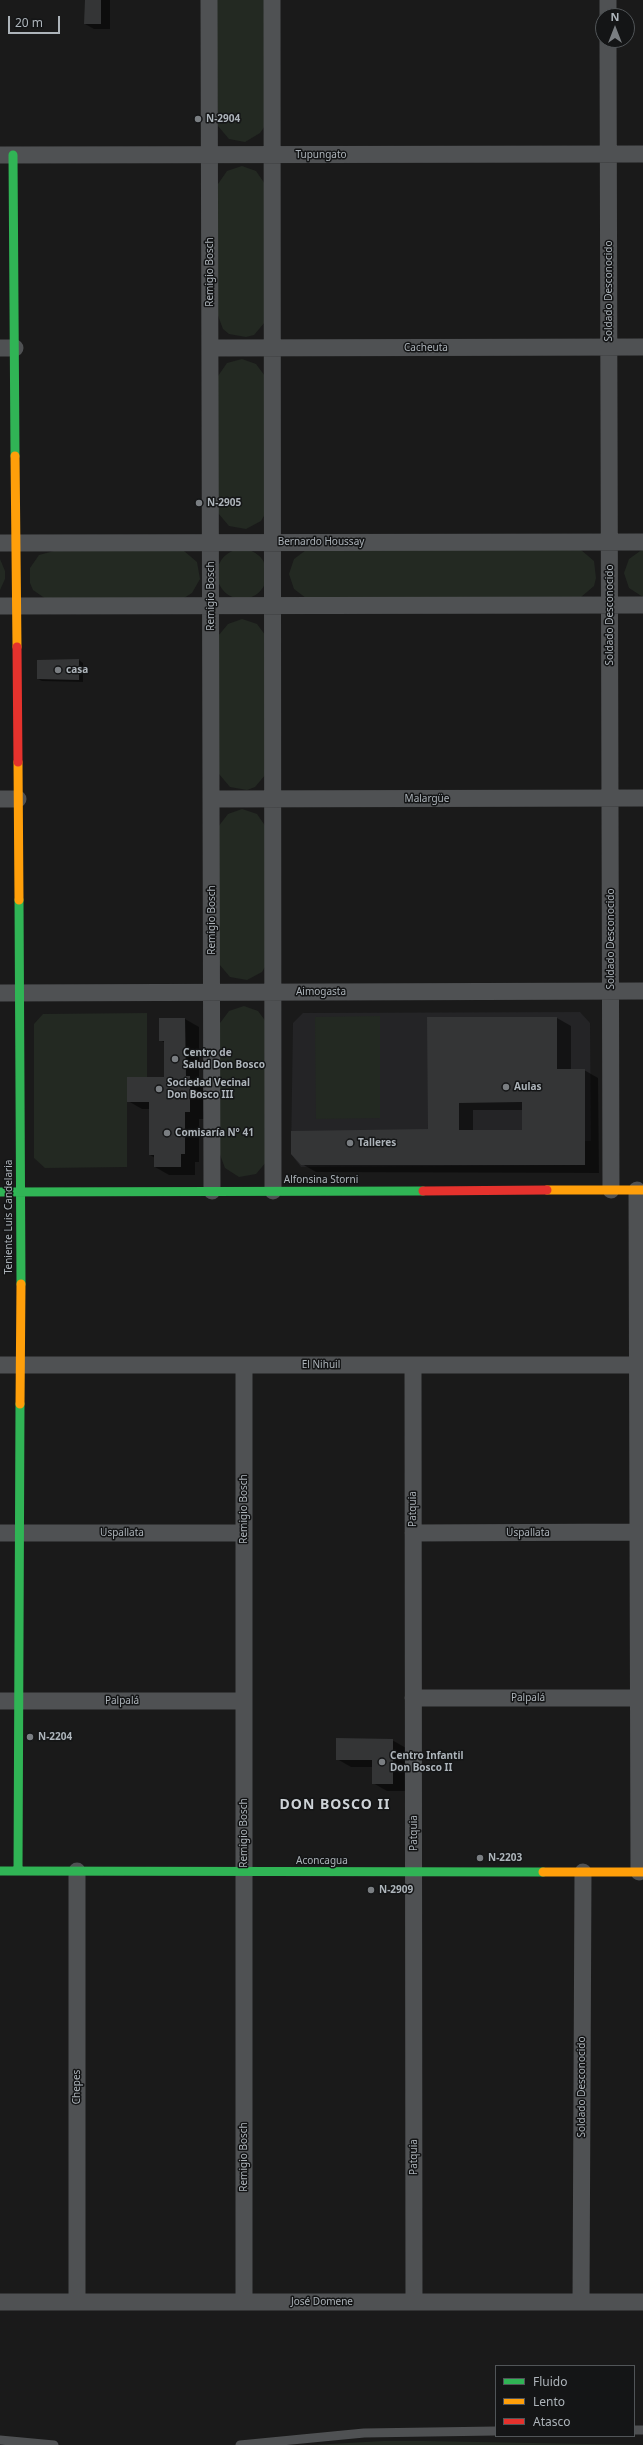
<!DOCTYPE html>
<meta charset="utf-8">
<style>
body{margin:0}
#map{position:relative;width:643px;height:2445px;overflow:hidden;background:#1a1a1a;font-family:"Noto Sans",sans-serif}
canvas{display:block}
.legend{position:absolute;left:495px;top:2365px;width:140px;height:72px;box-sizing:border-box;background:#141516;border:1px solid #515558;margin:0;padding:5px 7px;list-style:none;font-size:12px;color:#adb4ba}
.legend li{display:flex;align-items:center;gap:8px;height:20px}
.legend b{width:20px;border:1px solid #515558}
.north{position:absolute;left:595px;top:8px;width:40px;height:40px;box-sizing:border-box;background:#141516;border:1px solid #515558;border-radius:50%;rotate:0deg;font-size:11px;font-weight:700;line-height:16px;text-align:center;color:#adb4ba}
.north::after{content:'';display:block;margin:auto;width:14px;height:18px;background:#7a7e82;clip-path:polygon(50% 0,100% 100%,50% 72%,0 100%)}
.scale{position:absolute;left:8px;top:16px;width:52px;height:18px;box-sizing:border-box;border:2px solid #adb4ba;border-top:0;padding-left:5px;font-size:12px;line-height:14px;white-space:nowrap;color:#adb4ba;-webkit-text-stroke:3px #141516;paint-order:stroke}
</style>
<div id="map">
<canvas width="643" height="2445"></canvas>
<ul class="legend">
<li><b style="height:5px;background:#30b455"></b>Fluido</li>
<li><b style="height:5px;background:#ff9f0a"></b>Lento</li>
<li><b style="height:5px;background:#e5322d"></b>Atasco</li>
</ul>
<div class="north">N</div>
<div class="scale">20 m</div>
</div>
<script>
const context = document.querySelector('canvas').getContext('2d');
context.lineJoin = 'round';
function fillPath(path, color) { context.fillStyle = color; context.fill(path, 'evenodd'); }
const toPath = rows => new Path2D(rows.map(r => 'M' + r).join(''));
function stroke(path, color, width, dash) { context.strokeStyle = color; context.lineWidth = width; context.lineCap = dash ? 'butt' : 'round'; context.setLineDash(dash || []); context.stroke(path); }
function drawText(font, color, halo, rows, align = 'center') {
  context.font = font + ' "Noto Sans",sans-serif'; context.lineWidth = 3; context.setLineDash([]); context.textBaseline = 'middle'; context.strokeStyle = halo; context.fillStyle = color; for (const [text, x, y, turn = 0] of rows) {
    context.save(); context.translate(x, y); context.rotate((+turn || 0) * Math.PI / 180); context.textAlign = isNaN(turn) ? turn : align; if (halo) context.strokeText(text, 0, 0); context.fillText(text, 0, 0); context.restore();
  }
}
fillPath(toPath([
 [580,1012,590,1023,591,1141,585,1141,585,1165,301,1167,291,1154,293,1023,303,1013]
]), '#242426');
fillPath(toPath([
 [216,0,266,0,265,126,260,133,245,142,229,139,218,126],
 [242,166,256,171,265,184,265,322,254,335,246,337,229,334,223,329,217,313,218,184,227,171],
 [242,359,256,364,265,376,265,514,261,521,246,529,229,526,218,513,218,376,227,363],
 [643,549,643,597,629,588,624,573,629,559],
 '217 574a25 25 0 1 1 50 0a25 25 0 1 1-50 0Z',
 [306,550,581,550,594,561,596,578,594,586,581,597,306,598,294,589,289,574,294,559],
 [54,551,184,551,197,562,200,579,192,593,184,598,46,599,33,590,30,583,30,568,39,555],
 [0,559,5,571,5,579,0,590],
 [242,619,257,624,266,636,266,774,255,787,247,790,230,787,219,774,218,636,228,624],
 [242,809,257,814,266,827,266,965,262,972,247,980,230,977,219,964,218,827,228,814],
 [244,1006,258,1011,267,1023,267,1161,256,1174,239,1177,225,1168,219,1152,220,1023,229,1011],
 [147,1013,147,1077,127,1077,127,1167,45,1168,34,1158,34,1024,43,1014],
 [380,1016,380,1118,316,1119,315,1017],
 [383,2441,424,2441,643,2445,312,2445]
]), '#232922');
fillPath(toPath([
 [86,0,110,0,110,29,94,29,85,24],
 [79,660,83,663,83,682,42,681,38,679],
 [428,1018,557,1018,571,1026,571,1070,584,1070,598,1078,599,1173,316,1172,302,1164,429,1130],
 [473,1110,523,1110,523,1131,473,1131],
 [160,1019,185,1019,199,1027,199,1083,203,1085,204,1119,199,1119,199,1162,195,1162,195,1175,169,1175,155,1167,155,1158,150,1155,150,1109,142,1109,128,1101,165,1078,165,1043,160,1040],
 [392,1740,406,1748,406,1791,387,1791,373,1783,373,1767,351,1767,337,1759]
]), '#0007');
fillPath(toPath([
 [85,0,101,0,101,24,84,24],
 [79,659,79,680,37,679,37,660],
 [427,1017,557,1017,557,1069,585,1069,585,1165,301,1165,291,1154,291,1131,428,1129],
 [522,1102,522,1130,459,1130,459,1103],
 [159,1018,185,1018,186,1076,190,1076,190,1112,185,1112,185,1154,181,1154,181,1167,154,1167,154,1155,149,1155,149,1102,127,1102,127,1077,164,1077,164,1041,159,1041],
 [336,1738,393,1739,393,1784,372,1784,372,1760,336,1760]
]), '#343536');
stroke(toPath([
 [634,2430,643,2430],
 [0,2440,54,2445],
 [240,2445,364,2433,496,2431]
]), '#4f5153', 9);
stroke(toPath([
 [209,0,212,1191],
 [272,0,273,1191],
 [608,0,608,16],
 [608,40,611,1190],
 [0,155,643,154],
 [0,348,15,348],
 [210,348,643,347],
 [0,543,643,542],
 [0,606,643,605],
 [0,799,18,799],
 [211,799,643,798],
 [0,993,643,991],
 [637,1190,639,1872],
 [0,1365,643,1365],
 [244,1365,244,2302],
 [413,1365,414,2302],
 [0,1533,244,1533],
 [413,1533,643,1532],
 [413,1698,643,1698],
 [0,1701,244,1701],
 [77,1871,77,2302],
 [0,2302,643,2302],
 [581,2302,583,1872]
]), '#4f5153', 17);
stroke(toPath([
 [13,155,15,456],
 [19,900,21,1284],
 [0,1192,423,1191],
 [0,1871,543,1872],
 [18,1871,20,1404]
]), '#30b455', 9);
stroke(toPath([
 [15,456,17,647],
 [18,762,19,900],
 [547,1190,643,1190],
 [20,1404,21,1284],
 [543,1872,643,1872]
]), '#ff9f0a', 9);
stroke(toPath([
 [17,647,18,762],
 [423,1191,547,1190]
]), '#e5322d', 9);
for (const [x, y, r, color] of [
 [198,119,4,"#7a7e82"],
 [199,503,4,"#7a7e82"],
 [58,670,4,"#7a7e82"],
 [175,1059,4,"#7a7e82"],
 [506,1087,4,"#7a7e82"],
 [159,1089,4,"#7a7e82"],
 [167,1133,4,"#7a7e82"],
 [350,1143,4,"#7a7e82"],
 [30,1737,4,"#7a7e82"],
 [382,1762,4,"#7a7e82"],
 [480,1858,4,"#7a7e82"],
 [371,1890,4,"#7a7e82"]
]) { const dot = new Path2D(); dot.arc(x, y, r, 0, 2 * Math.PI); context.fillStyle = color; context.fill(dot); stroke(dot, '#141516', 1.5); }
drawText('bold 10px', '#adb4ba', '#141516', [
 ["N-2904",206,119],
 ["N-2905",207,503],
 ["casa",66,670],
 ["Centro de",183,1053],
 ["Salud Don Bosco",183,1065],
 ["Sociedad Vecinal",167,1083],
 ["Don Bosco III",167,1095],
 ["Aulas",514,1087],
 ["Comisaría N° 41",175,1133],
 ["Talleres",358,1143],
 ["N-2204",38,1737],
 ["Centro Infantil",390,1756],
 ["Don Bosco II",390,1768],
 ["N-2203",488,1858],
 ["N-2909",379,1890]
], 'left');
drawText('10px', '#adb4ba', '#141516', [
 ["Tupungato",321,155],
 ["Remigio Bosch",210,272,-90],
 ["Soldado Desconocido",609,291,-90],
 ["Cacheuta",426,348],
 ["Bernardo Houssay",321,542],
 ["Remigio Bosch",211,596,-90],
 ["Soldado Desconocido",610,615,-90],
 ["Malargüe",427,799],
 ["Remigio Bosch",212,920,-90],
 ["Soldado Desconocido",611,939,-90],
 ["Aimogasta",321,992],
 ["Alfonsina Storni",321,1180],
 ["Teniente Luis Candelaria",9,1217,-90],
 ["El Nihuil",321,1365],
 ["Remigio Bosch",244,1509,-90],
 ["Patquia",413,1509,-90],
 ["Uspallata",122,1533],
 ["Uspallata",528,1533],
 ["Palpalá",528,1698],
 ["Palpalá",122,1701],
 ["Remigio Bosch",244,1833,-90],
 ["Patquia",414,1833,-90],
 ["Aconcagua",322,1861],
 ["Chepes",77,2087,-90],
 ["Soldado Desconocido",582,2087,-90],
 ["Remigio Bosch",244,2157,-90],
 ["Patquia",414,2157,-90],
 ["José Domene",322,2302]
]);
context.letterSpacing = '1px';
drawText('bold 14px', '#cdd2d6', '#141516', [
 ["DON BOSCO II",335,1805]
]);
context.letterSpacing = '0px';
</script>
